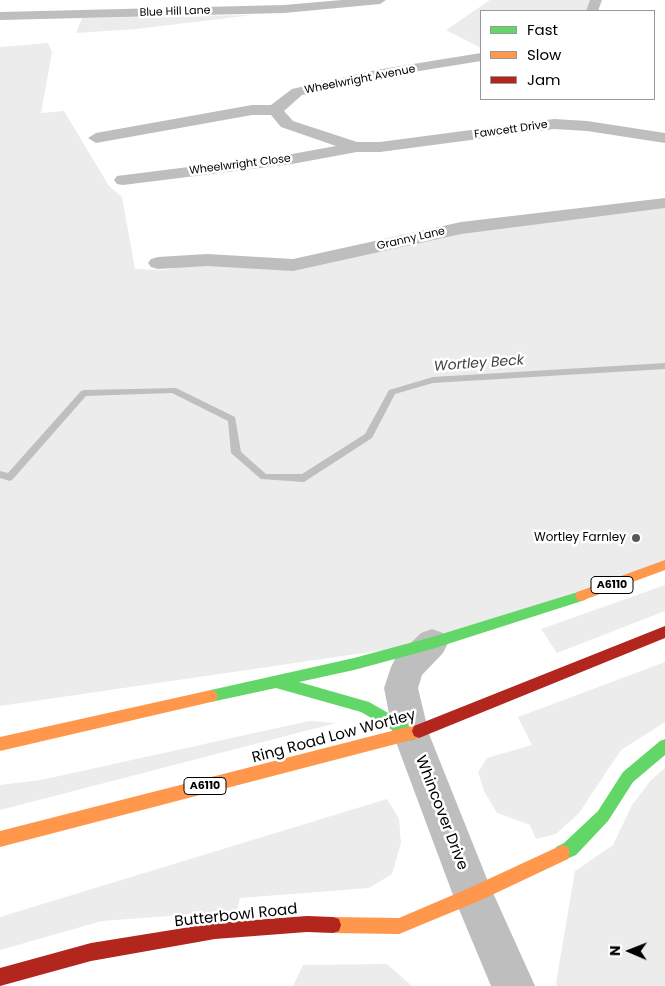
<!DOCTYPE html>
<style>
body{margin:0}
#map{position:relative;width:665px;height:986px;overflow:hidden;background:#fff;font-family:Poppins,sans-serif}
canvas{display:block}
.legend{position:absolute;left:480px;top:10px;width:175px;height:90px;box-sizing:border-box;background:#fff;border:1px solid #999;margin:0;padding:6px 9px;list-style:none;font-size:15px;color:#000}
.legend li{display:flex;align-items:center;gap:10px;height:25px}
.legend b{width:25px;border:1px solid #999}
.north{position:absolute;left:605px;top:926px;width:50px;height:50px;-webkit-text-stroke:4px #fff;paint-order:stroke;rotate:271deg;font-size:14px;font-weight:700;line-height:20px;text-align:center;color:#000}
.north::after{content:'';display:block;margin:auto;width:18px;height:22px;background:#000;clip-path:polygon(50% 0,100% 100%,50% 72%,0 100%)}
</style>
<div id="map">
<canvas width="665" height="986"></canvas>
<ul class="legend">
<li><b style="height:6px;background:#63d668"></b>Fast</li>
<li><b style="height:6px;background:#ff974d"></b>Slow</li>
<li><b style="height:6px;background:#b3261e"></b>Jam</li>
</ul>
<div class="north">N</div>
</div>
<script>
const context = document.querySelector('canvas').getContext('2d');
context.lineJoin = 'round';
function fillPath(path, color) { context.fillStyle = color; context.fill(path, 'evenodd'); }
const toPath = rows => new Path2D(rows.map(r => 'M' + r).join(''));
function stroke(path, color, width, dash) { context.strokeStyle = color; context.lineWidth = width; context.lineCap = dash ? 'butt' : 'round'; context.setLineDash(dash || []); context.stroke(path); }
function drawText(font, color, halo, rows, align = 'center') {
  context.font = font + ' Poppins,sans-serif'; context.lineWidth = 5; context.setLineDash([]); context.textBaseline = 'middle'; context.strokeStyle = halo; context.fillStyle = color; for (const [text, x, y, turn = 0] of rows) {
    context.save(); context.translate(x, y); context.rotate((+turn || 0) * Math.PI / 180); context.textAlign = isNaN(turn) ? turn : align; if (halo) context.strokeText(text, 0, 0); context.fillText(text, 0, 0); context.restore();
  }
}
fillPath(toPath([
 [490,0,596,0,592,11,481,11,481,48,446,30],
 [253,15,136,29,76,33,82,18],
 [48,43,52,52,41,113,64,111,109,186,122,197,135,269,165,270,207,260,293,265,461,228,665,203,665,561,432,643,0,706,0,47],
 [665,585,665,611,557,653,541,629],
 [665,662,665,722,621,750,579,813,556,834,536,839,530,825,497,813,484,791,478,772,487,758,532,745,518,717],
 [309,721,336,723,0,810,0,785,41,780],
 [665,768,665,986,557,986,556,983,575,871,613,845,632,805,651,780],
 [387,799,399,819,401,843,392,874,369,888,240,898,237,911,102,921,0,950,0,917],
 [387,964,412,986,293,986,303,965]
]), '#ececec');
fillPath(toPath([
 [665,363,665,369,433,383,395,394,372,438,304,482,261,479,231,453,228,421,172,393,86,396,13,479,10,481,0,478,0,471,8,473,81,391,84,390,176,388,235,417,241,452,266,474,302,474,365,434,389,390,433,377,665,363]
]), '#bfbfbf');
fillPath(toPath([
 [342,0,386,0,380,4,284,13,0,20,0,12,284,5,342,0],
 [590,0,602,0,598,11,586,11,590,0],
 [481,53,481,61,376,78,302,95,284,111,293,121,357,142,380,142,554,119,587,121,665,133,665,143,587,131,554,129,380,152,357,152,292,164,123,185,117,184,114,180,117,176,292,154,336,146,281,127,271,115,252,115,96,143,88,138,96,133,252,105,271,105,292,89,376,70,481,53],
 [665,198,665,208,461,234,293,271,207,266,158,269,151,267,148,263,151,259,158,257,207,254,293,259,461,222,665,198],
 [432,629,443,633,448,643,443,653,422,675,418,688,429,734,489,884,535,986,491,986,453,895,393,734,384,688,391,667,396,657,421,633,432,629]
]), '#bebebe');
fillPath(toPath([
 [581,591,585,592,587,596,585,600,432,649,354,670,299,682,369,702,416,729,418,734,416,739,411,741,361,712,276,688,211,702,206,700,204,696,206,692,211,690,354,658,432,637,581,591],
 [665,739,665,755,633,782,608,821,576,855,562,861,556,859,554,853,556,847,564,843,598,811,623,772,660,741,665,739]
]), '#63d668');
fillPath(toPath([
 [665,560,665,570,581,601,577,600,575,596,577,592,665,560],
 [211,690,216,692,218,696,216,700,211,702,0,751,0,737,211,690],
 [419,724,424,726,426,731,424,736,419,738,0,847,0,831,419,724],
 [562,845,568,847,570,853,568,859,479,901,399,934,333,933,327,931,325,925,327,919,333,917,399,918,467,889,562,845]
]), '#ff974d');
fillPath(toPath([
 [665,626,665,638,419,738,414,736,412,731,414,726,665,626],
 [307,916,333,917,339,919,341,925,339,931,333,933,307,932,215,939,91,961,0,986,0,968,91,943,215,923,307,916]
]), '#b3261e');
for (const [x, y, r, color] of [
 [636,538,5,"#595959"]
]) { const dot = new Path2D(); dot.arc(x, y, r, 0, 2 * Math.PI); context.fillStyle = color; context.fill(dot); stroke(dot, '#fff', 2); }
drawText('11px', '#000', '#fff', [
 ["Blue Hill Lane",175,12,-2],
 ["Wheelwright Avenue",360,80,-11],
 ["Fawcett Drive",511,130,-8],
 ["Wheelwright Close",240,165,-7],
 ["Granny Lane",411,239,-13]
]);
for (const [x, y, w] of [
 [612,585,42],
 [205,786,42]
]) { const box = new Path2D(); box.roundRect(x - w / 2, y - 8.5, w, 17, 4); context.fillStyle = '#fff'; context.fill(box); stroke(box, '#000', 1); }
drawText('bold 11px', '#000', null, [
 ["A6110",612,585],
 ["A6110",205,786]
]);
drawText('12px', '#000', '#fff', [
 ["Wortley Farnley",626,538]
], 'right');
drawText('italic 14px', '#444', '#fff', [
 ["Wortley Beck",479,364,-4]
]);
drawText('15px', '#000', '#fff', [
 ["Ring Road Low Wortley",334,737,-15],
 ["Whincover Drive",441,813,69],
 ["Butterbowl Road",236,916,-6]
]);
</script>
